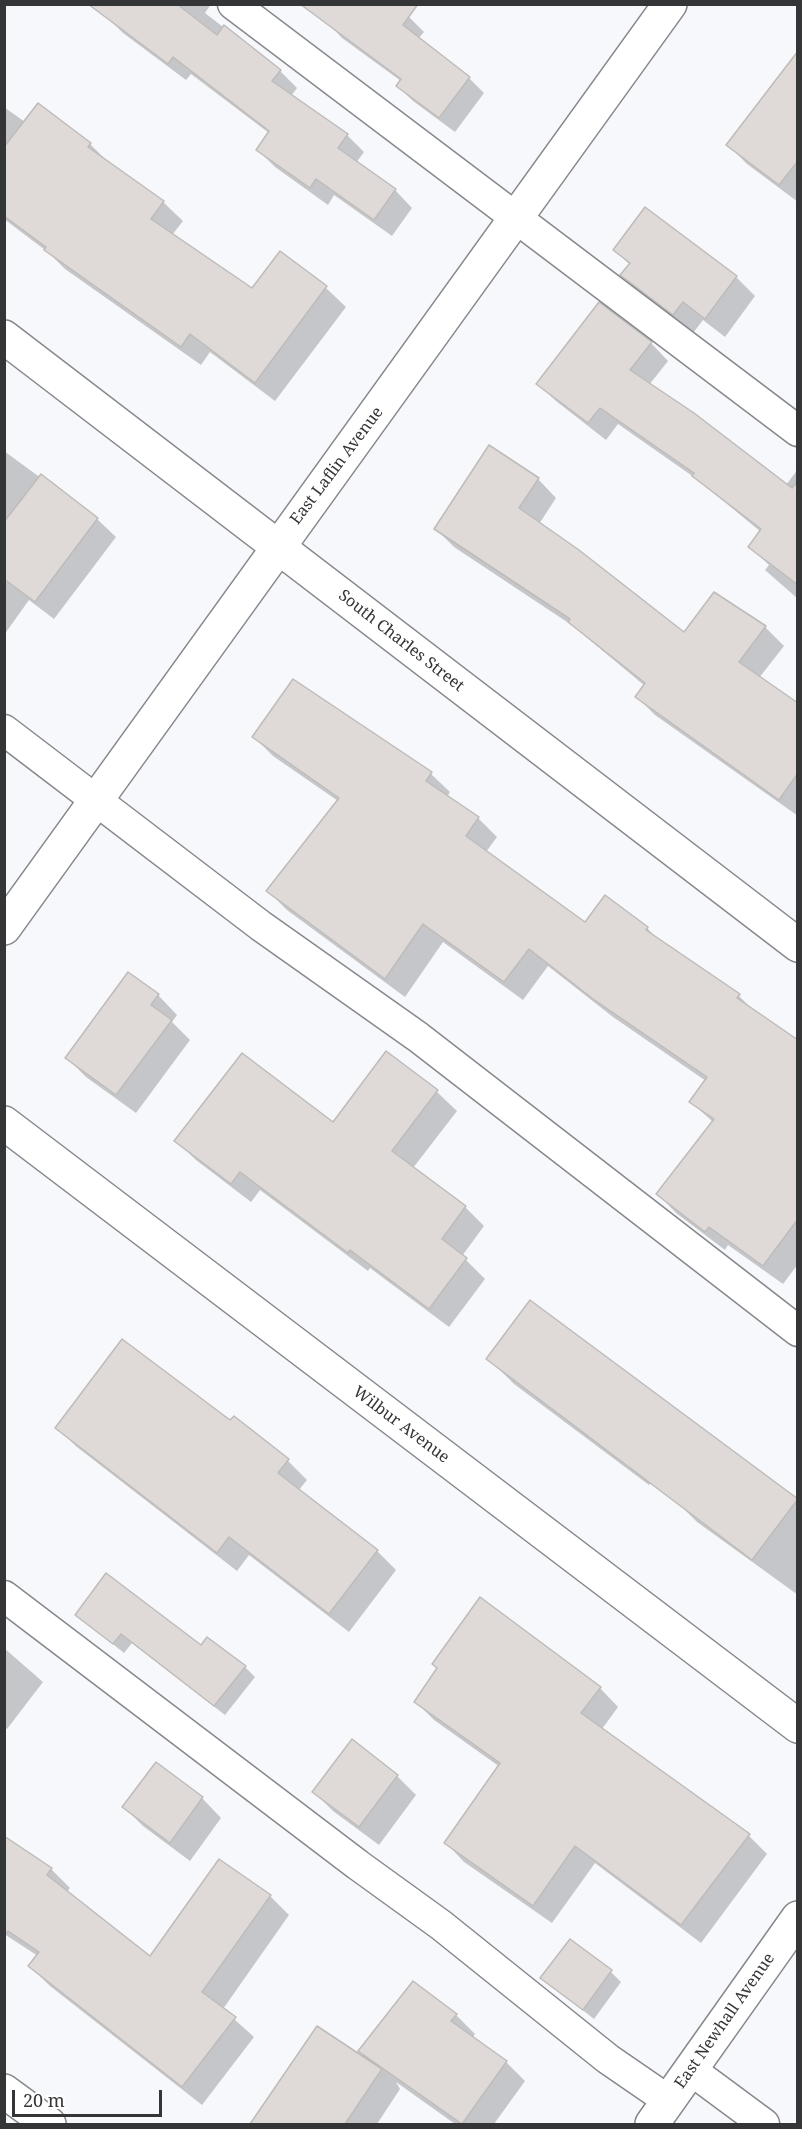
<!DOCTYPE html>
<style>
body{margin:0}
#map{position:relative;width:802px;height:2129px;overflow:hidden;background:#f6f8fc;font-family:"Noto Serif",serif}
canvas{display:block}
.frame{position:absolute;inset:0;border:6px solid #343537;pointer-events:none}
.scale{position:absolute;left:12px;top:2090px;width:150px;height:27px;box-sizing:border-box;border:3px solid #343537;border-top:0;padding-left:8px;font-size:18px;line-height:21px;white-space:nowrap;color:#343537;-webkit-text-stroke:4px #fff;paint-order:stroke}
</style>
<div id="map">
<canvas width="802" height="2129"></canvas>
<div class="frame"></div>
<div class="scale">20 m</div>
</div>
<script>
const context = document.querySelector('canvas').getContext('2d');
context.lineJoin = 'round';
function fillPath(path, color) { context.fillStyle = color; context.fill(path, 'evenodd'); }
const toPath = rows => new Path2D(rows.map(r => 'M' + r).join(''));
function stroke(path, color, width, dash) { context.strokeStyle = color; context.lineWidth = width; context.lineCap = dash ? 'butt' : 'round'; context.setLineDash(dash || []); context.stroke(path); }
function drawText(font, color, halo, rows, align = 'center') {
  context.font = font + ' "Noto Serif",serif'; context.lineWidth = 5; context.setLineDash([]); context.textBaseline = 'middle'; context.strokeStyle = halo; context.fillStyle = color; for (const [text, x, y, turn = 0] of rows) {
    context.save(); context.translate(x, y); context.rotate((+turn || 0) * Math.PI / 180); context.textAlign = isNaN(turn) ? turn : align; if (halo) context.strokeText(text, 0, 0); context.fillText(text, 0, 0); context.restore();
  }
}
fillPath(toPath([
 [115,4,211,4,205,13,280,71,297,88,291,96,347,135,364,152,356,163,395,190,412,208,392,236,334,195,328,205,275,167,258,150,269,133,191,74,186,80,123,33,106,16],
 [409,17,424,32,418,39,469,78,484,93,455,132,413,101,398,86,401,81,342,38,327,22],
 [798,53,798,202,747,164,728,145],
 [4,107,25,122,90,144,109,163,163,202,183,221,172,235,252,290,280,253,326,288,346,307,275,401,210,352,201,365,65,269,49,253,4,219],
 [615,250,736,277,755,296,725,337,703,320,693,333,641,294,622,275,630,265],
 [651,343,668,361,649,385,786,485,798,469,798,599,765,570,769,565,750,547,761,532,698,480,618,424,606,440,556,401,538,384],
 [4,451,97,519,116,537,54,619,29,600,4,635],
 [538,479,556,498,539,524,684,634,714,594,765,627,784,646,759,678,798,705,798,816,655,715,637,697,645,686,573,626,454,547,436,529],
 [293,681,431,774,450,792,447,797,478,818,497,837,486,852,585,924,647,928,661,942,739,996,757,1014,798,1042,798,1264,783,1284,728,1245,725,1250,676,1213,658,1194,713,1122,691,1102,706,1081,613,1017,548,966,523,1000,443,942,405,997,287,910,268,891,338,801,273,756,254,737],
 [158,995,177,1015,172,1022,190,1040,136,1113,86,1077,67,1058],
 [386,1053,437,1092,457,1111,413,1168,465,1207,484,1226,462,1256,485,1279,449,1327,370,1268,368,1271,260,1190,251,1202,196,1160,176,1141,333,1124],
 [488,1358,691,1427,649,1485,514,1384],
 [57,1428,288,1461,307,1480,298,1491,377,1551,396,1570,349,1632,249,1555,237,1571,77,1447],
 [723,1444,798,1501,798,1595,697,1522,678,1503],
 [77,1615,201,1647,245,1667,255,1677,225,1715,132,1643,124,1653],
 [4,1648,43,1682,7,1729,4,1727],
 [439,1669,600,1688,618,1707,602,1729,749,1836,767,1854,701,1943,595,1863,552,1923,464,1862,446,1843,500,1767,434,1720,416,1702],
 [397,1776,416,1795,379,1845,333,1811,314,1792],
 [202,1798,221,1818,190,1861,143,1826,124,1807],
 [51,1869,70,1888,67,1892,150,1958,270,1896,289,1915,223,2009,254,2037,202,2105,50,1986,30,1966,38,1956,4,1934],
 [611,1972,621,1982,594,2019,542,1978],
 [456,2015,475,2034,472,2038,506,2062,525,2081,494,2124,455,2124,396,2082,400,2089,377,2124,253,2123,368,2061,360,2051]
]), '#0003');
const building = toPath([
 [88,4,177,4,217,35,224,25,281,70,272,81,348,134,338,148,396,189,374,220,316,179,310,188,256,150,269,131,173,57,168,64,88,4],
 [300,4,418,4,403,25,470,77,439,118,396,86,401,79,300,4],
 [798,51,798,161,779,185,726,145,798,51],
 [38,103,91,143,88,147,164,201,151,219,252,288,280,251,327,286,255,383,190,334,181,347,44,250,46,247,4,216,4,147,38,103],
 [645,207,737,276,705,319,683,302,673,315,620,275,630,263,613,250,645,207],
 [599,302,652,342,630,370,694,413,792,488,798,481,798,585,748,547,761,529,692,476,694,473,600,408,588,423,536,384,599,302],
 [489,445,539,478,519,508,579,550,684,632,714,592,766,626,739,662,798,703,798,773,779,800,635,697,645,683,568,622,570,619,434,529,489,445],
 [41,474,98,518,35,602,4,579,4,522,41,474],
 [293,679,432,772,426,781,479,817,466,836,585,922,605,895,648,927,646,930,740,994,737,998,798,1040,798,1219,763,1266,709,1227,705,1232,656,1194,714,1119,689,1102,707,1077,593,999,529,949,504,982,423,924,385,979,266,891,339,798,252,737,293,679],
 [128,972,159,994,151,1005,172,1020,116,1095,65,1058,128,972],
 [386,1051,438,1090,392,1151,466,1206,442,1239,467,1258,429,1309,350,1250,348,1253,240,1172,231,1184,174,1141,242,1053,333,1122,386,1051],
 [530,1300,798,1499,752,1560,486,1359,530,1300],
 [122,1339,230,1420,234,1416,289,1459,278,1473,378,1550,329,1614,229,1537,217,1553,55,1428,122,1339],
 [106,1573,201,1645,207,1637,246,1666,214,1706,121,1634,113,1644,75,1615,106,1573],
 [480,1597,601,1687,581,1713,750,1834,681,1925,575,1846,533,1906,444,1843,500,1763,414,1702,437,1668,432,1664,480,1597],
 [352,1739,398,1775,359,1827,312,1792,352,1739],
 [156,1762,203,1797,170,1843,122,1807,156,1762],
 [4,1836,52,1868,47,1875,150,1956,219,1859,271,1895,202,1992,236,2017,182,2087,28,1966,39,1952,8,1931,4,1936,4,1836],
 [570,1939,612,1970,583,2010,540,1978,570,1939],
 [413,1981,457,2014,451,2021,507,2061,462,2124,358,2051,413,1981],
 [317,2026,382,2069,345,2124,250,2124,317,2026]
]);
fillPath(building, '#dfdad8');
stroke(building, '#bfbbb9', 1.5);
const lane = toPath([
 [233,4,798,431],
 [4,730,261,926,418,1037,798,1331],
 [4,1596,358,1865,441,1925,608,2059,669,2101],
 [691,2070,764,2124]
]);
const street = toPath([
 [4,337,798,945],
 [4,928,670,4],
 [4,1123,798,1726],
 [652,2124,798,1918]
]);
const secondary = toPath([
 [4,2091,49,2124]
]);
stroke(lane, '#87888c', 33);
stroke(street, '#87888c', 36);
stroke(secondary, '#87888c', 36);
stroke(lane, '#fff', 30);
stroke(street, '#fff', 33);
stroke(secondary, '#fff', 33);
drawText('16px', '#343537', '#fff', [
 ["East Laflin Avenue",337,466,-53],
 ["South Charles Street",401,641,38],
 ["Wilbur Avenue",401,1425,37],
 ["East Newhall Avenue",725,2021,-55]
]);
</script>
